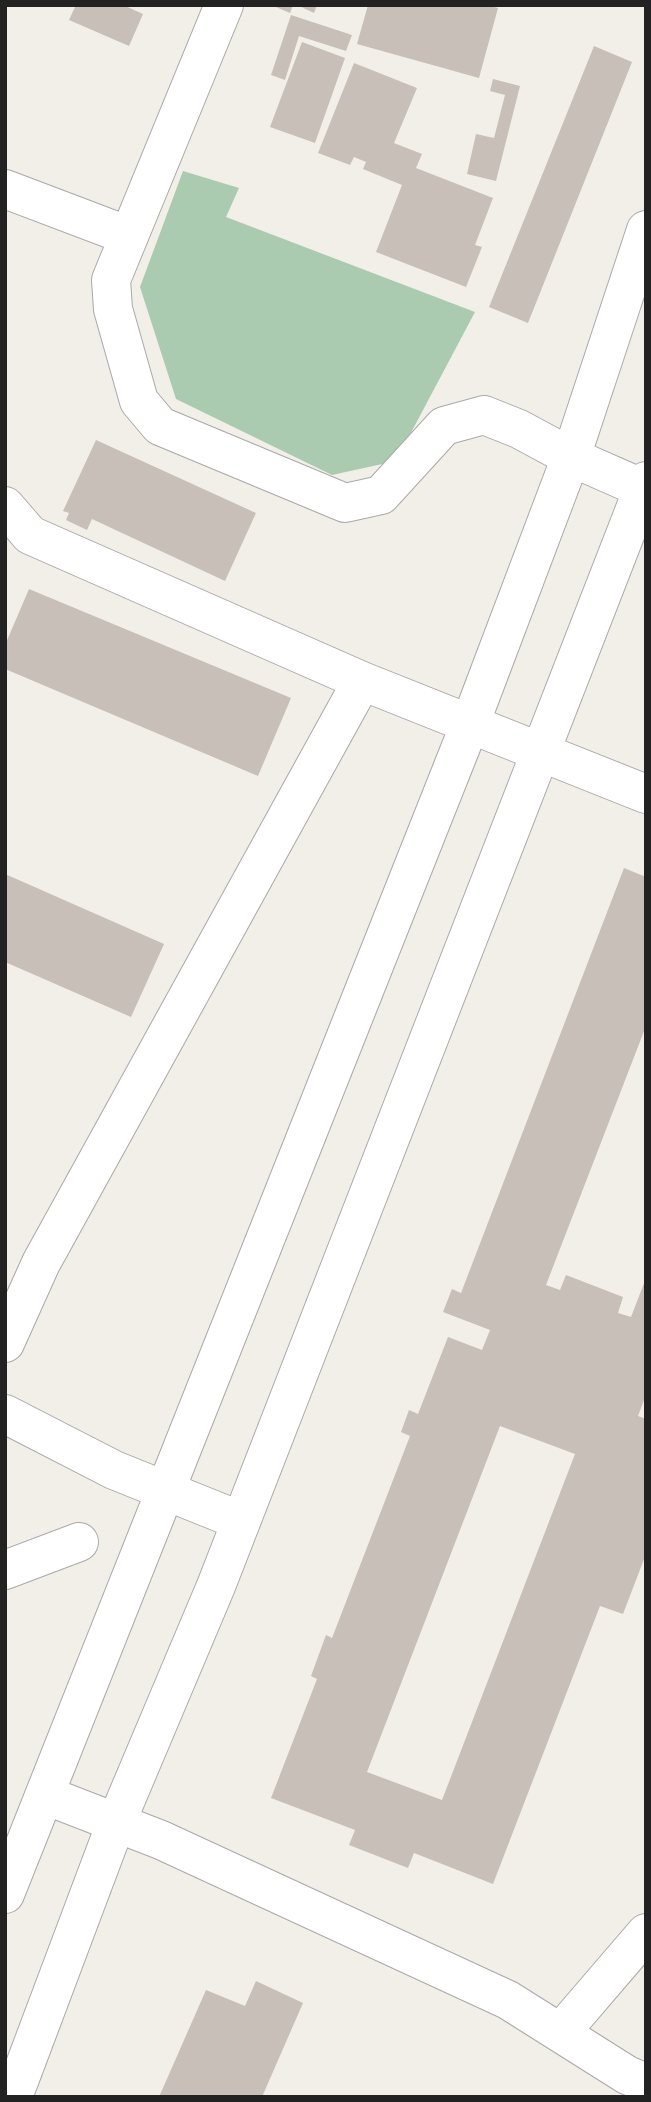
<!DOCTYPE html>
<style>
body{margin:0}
#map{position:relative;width:651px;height:2102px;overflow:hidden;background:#f2efe9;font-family:"Public Sans",sans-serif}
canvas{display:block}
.frame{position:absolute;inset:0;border:7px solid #222;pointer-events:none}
</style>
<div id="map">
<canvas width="651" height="2102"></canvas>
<div class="frame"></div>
</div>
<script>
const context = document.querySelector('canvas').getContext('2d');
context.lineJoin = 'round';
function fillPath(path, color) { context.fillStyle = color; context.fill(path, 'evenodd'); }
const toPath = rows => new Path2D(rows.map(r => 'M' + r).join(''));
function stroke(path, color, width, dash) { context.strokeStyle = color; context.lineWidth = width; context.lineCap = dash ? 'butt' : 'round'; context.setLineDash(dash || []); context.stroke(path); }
fillPath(toPath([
 [183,171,239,188,226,217,475,312,396,461,332,475,176,399,140,287]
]), '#aacbaf');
fillPath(toPath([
 [76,5,123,5,143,14,129,46,69,20],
 [271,5,293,5,290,13],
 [297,5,317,5,314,13],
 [368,5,487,5,498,8,479,78,357,44],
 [291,15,352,35,346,51,299,36,285,80,271,75],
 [302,42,345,58,315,143,270,127],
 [594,46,632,62,528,323,489,307],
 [354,63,417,88,394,143,422,154,416,168,493,198,475,245,482,247,466,287,376,252,402,185,363,169,366,162,354,157,350,165,318,153],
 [493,79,520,86,496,181,467,174,476,134,494,138,505,95,490,91],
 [96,440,256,513,225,581,92,519,87,530,66,520,69,513,63,511],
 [29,589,291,698,258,776,5,669,5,645],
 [624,868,646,877,646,1026,546,1285,560,1290,566,1275,623,1297,618,1313,631,1317,646,1278,646,1395,638,1416,646,1419,646,1554,623,1614,600,1606,493,1884,414,1853,408,1868,349,1845,355,1830,271,1798,317,1679,311,1676,326,1635,332,1638,410,1436,401,1432,409,1410,418,1414,448,1337,482,1350,490,1330,443,1312,452,1289,461,1293],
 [500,1426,575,1454,442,1800,367,1772],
 [5,874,164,944,131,1017,5,962],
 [256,1981,303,2003,262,2097,159,2097,206,1990,245,2006]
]), '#c7bfb8');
const pedestrian = toPath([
 [5,1570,79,1542]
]);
const minor = toPath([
 [224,5,111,280,113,309,139,401,160,426,345,503,381,495,444,426,484,415,519,429,571,457,646,490],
 [5,189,129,236],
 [5,506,30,535,362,681,646,794],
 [5,1343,41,1263,362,681],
 [45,1795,161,1840,508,2000,627,2075,646,2083],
 [561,2032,646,1933]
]);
const tertiary = toPath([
 [5,1414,114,1470,241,1521],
 [5,1894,470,724,571,457,646,230],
 [13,2097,116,1823,216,1586,646,481]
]);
stroke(pedestrian, '#a9a9a9', 40);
stroke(minor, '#a9a9a9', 40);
stroke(tertiary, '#a9a9a9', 40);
stroke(pedestrian, '#fff', 38);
stroke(minor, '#fff', 38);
stroke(tertiary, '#fff', 38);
</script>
